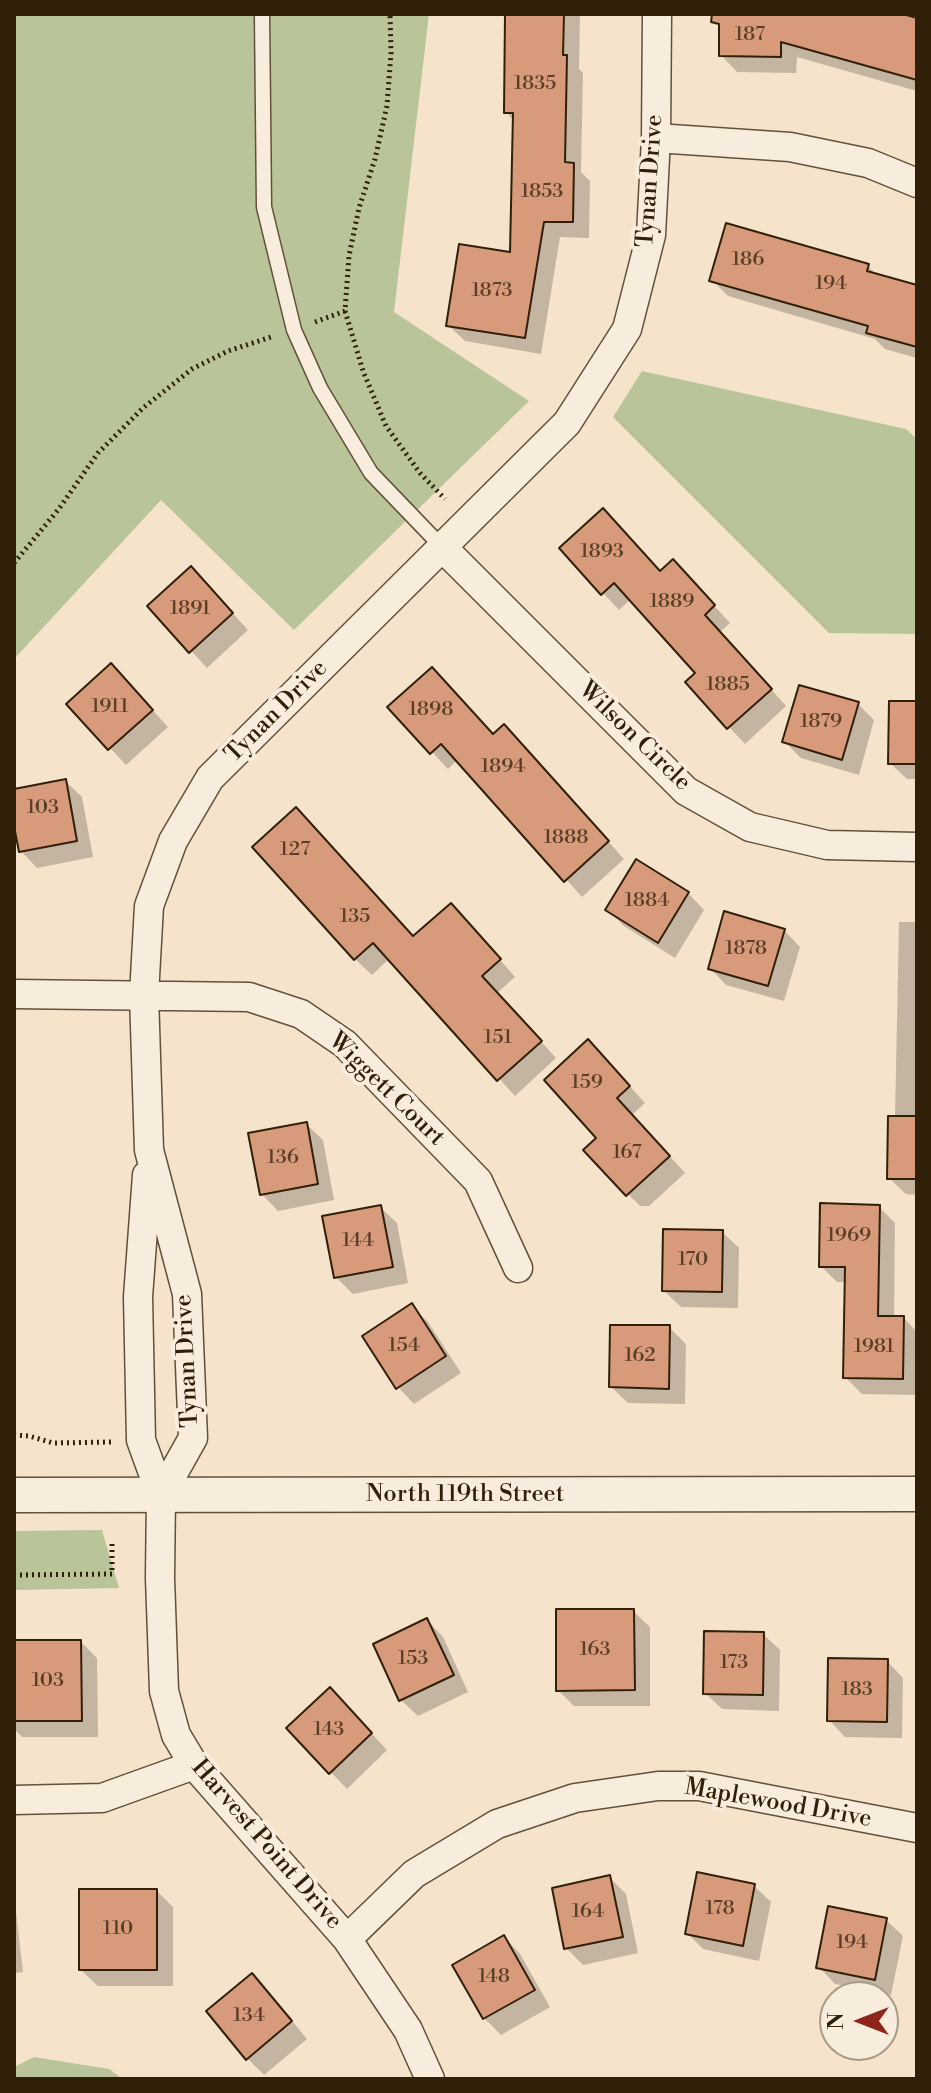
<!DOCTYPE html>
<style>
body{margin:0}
#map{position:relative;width:931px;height:2093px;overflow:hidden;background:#f5e3cb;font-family:"Libre Bodoni",serif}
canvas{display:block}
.frame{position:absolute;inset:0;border:16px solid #312009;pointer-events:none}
.north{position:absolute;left:819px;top:1981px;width:80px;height:80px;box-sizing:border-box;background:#f8eddd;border:2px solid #a89b88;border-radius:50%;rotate:270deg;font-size:22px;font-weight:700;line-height:32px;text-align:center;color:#312009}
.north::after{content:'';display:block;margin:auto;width:28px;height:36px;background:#8f2418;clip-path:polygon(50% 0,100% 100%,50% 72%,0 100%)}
</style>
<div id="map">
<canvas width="931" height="2093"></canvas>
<div class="frame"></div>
<div class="north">N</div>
</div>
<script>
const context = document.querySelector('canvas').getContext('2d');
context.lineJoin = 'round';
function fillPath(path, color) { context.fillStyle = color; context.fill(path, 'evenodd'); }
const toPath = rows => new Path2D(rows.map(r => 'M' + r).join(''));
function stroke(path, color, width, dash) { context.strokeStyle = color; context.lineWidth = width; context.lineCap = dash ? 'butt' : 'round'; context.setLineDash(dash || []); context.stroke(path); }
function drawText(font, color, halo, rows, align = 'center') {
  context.font = font + ' "Libre Bodoni",serif'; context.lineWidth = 8; context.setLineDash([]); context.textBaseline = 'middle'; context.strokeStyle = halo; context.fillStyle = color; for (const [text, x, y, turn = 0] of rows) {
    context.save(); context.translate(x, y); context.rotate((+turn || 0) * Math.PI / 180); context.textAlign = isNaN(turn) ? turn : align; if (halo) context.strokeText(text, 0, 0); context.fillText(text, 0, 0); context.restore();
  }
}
fillPath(toPath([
 [14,14,429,14,394,312,529,401,294,630,161,500,14,659],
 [642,371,906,429,917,439,917,634,829,633,613,417],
 [102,1530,119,1588,14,1590,14,1531],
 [34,2057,109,2069,123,2079,14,2079,14,2067]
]), '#b9c499');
fillPath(toPath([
 [503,14,580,14,579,69,583,73,581,172,590,181,589,238,560,237,541,354,465,341,448,325,512,255,514,121,506,112,507,18],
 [721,14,895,14,917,20,917,91,797,57,796,73,737,72,721,55],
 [868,266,877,276,917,287,917,358,885,349,875,339,728,296,712,280],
 [562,549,689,578,730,623,720,632,786,706,745,744,729,727,698,673,631,599,619,610],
 [207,585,248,630,207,668,150,606],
 [127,682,168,727,126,765,69,704],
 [917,703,917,779,907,779,890,763],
 [858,704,874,720,859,775,801,758,785,742],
 [390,707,520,743,624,859,582,897,458,759,448,769],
 [65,781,82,797,93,857,37,868,21,851,14,816,14,791],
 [296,810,414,938,467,922,515,977,497,993,556,1058,515,1096,390,958,372,975,355,959],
 [688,893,704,910,675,958,624,926,607,910],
 [899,922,917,922,917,1195,906,1194,889,1178,895,1118],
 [784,930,800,947,784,1001,726,985,710,968],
 [604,1058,645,1103,632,1115,685,1173,649,1206,640,1206,623,1189,599,1138],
 [306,1124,323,1140,334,1200,278,1211,262,1194],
 [380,1207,397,1223,408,1283,353,1294,336,1277],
 [879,1207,895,1223,894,1318,904,1318,917,1332,917,1395,862,1394,845,1377,847,1282,837,1282,821,1266],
 [722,1232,739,1248,738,1308,681,1307,664,1291],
 [411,1306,428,1322,461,1373,414,1404,398,1387],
 [669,1327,686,1344,685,1404,628,1403,611,1387],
 [633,1611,650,1627,650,1706,574,1706,558,1690],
 [427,1620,443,1637,468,1692,418,1716,401,1700],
 [763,1634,780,1650,779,1711,722,1709,705,1693],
 [14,1642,81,1642,97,1658,98,1737,22,1737,14,1729],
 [887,1661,903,1678,902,1738,845,1737,829,1720],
 [346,1706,387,1750,347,1789,289,1728],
 [610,1878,626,1894,638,1953,583,1965,566,1948],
 [754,1886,771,1902,759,1961,703,1949,687,1933],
 [157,1891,173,1907,173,1986,98,1986,81,1970],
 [14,1910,16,1912,23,1972,14,1973],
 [886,1920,903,1936,891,1995,835,1984,819,1967],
 [504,1937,520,1954,550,2007,501,2035,484,2018],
 [268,1992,307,2039,264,2075,247,2058]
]), '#0003');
const building = toPath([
 [505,14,564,14,563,55,567,55,565,162,574,163,573,222,544,222,525,338,446,326,459,244,510,252,513,113,504,113,505,14],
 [712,14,903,14,917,18,917,80,781,42,781,57,719,56,719,24,711,22,712,14],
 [726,223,869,264,867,271,917,285,917,347,866,333,868,326,709,281,726,223],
 [603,508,660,571,673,559,715,605,705,615,772,689,727,729,685,682,695,673,614,583,601,595,559,548,603,508],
 [191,566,233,613,189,653,147,606,191,566],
 [111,663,153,710,108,750,66,704,111,663],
 [432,667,493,734,504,724,609,841,564,882,441,744,430,754,387,707,432,667],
 [799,685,859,702,842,760,782,742,799,685],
 [889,701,917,701,917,764,888,764,889,701],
 [66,779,77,841,19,852,14,826,14,789,66,779],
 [296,807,413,936,451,903,501,959,482,976,542,1041,497,1081,373,943,354,960,252,847,296,807],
 [636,859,689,892,658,943,605,910,636,859],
 [724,911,785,929,768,986,708,969,724,911],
 [588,1039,630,1086,617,1098,670,1156,626,1196,583,1150,596,1138,544,1080,588,1039],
 [888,1116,917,1116,917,1179,887,1179,888,1116],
 [307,1122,318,1184,260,1195,248,1133,307,1122],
 [820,1203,880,1205,878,1316,904,1316,903,1379,843,1378,845,1267,819,1267,820,1203],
 [381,1205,393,1267,334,1278,322,1216,381,1205],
 [663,1229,723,1230,722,1292,662,1291,663,1229],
 [412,1303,446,1356,396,1389,362,1336,412,1303],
 [610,1325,670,1325,669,1389,609,1387,610,1325],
 [556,1609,634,1609,635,1690,556,1691,556,1609],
 [427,1618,454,1675,399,1701,373,1644,427,1618],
 [704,1631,764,1632,763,1695,703,1694,704,1631],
 [14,1640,81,1640,82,1721,14,1721,14,1640],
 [828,1658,888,1659,887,1722,827,1721,828,1658],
 [330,1687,372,1733,329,1774,286,1728,330,1687],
 [697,1872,755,1884,743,1946,685,1934,697,1872],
 [610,1875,623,1937,564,1949,552,1888,610,1875],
 [79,1889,157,1889,157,1970,79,1970,79,1889],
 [828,1906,887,1918,875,1980,816,1968,828,1906],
 [504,1935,535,1990,483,2019,452,1965,504,1935],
 [252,1973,292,2021,246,2060,206,2011,252,1973]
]);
fillPath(building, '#d79b7b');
stroke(building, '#312009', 2);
const service = toPath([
 [262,14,264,207,294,330,320,388,371,473,443,548]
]);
const minor = toPath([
 [656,138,790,147,868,163,917,183],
 [443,548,686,791,750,827,827,845,917,847],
 [14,994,249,997,301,1014,345,1044,478,1181,518,1268],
 [147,1175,138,1297,141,1440,161,1495,160,1578,164,1691,176,1735,194,1765,347,1939,408,2030,430,2079],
 [161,1495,193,1438,187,1294,149,1150,144,995,149,906,173,841,210,778,567,423,627,329,651,235,656,138,657,14],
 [14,1800,102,1798,194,1765],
 [347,1939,414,1874,497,1824,575,1798,658,1786,699,1786,917,1828]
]);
const tertiary = toPath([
 [14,1495,917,1494]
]);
stroke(service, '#62513a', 17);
stroke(minor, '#62513a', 31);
stroke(tertiary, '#62513a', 37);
stroke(toPath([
 [345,311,363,371,386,426,420,473,445,499],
 [315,322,345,311,349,256,359,208,375,159,387,106,391,53,390,14],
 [14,563,58,510,98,453,143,408,192,369,228,351,271,337],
 [14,1435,29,1436,53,1443,112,1442],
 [14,1575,112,1574,112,1544]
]), '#312009', 5, [2, 4]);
stroke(service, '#f8eddd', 14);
stroke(minor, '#f8eddd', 28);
stroke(tertiary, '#f8eddd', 34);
drawText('20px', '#5a3f26', null, [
 ["187",750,35],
 ["1835",535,84],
 ["1853",542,192],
 ["186",748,260],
 ["194",831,284],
 ["1873",492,291],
 ["1893",602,552],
 ["1889",672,602],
 ["1891",190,609],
 ["1885",728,685],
 ["1911",110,707],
 ["1898",431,710],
 ["1879",821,722],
 ["1894",503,767],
 ["103",43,808],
 ["1888",566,838],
 ["127",295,850],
 ["1884",647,901],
 ["135",355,917],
 ["1878",746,949],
 ["151",498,1038],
 ["159",587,1083],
 ["167",627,1153],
 ["136",283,1158],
 ["1969",849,1236],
 ["144",358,1241],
 ["170",693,1260],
 ["154",404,1346],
 ["1981",874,1347],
 ["162",640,1356],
 ["163",595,1650],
 ["153",413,1659],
 ["173",734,1663],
 ["103",48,1681],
 ["183",857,1690],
 ["143",329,1730],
 ["178",720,1909],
 ["164",588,1912],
 ["110",118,1929],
 ["194",852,1943],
 ["148",494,1977],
 ["134",249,2016]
]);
drawText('24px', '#312009', '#f8eddd', [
 ["Tynan Drive",651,181,-86],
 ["Tynan Drive",277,712,-45],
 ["Wilson Circle",634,737,44],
 ["Wiggett Court",386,1090,44],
 ["Tynan Drive",188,1361,-93],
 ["North 119th Street",465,1495],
 ["Maplewood Drive",778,1804,10],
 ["Harvest Point Drive",266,1845,49]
]);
</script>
